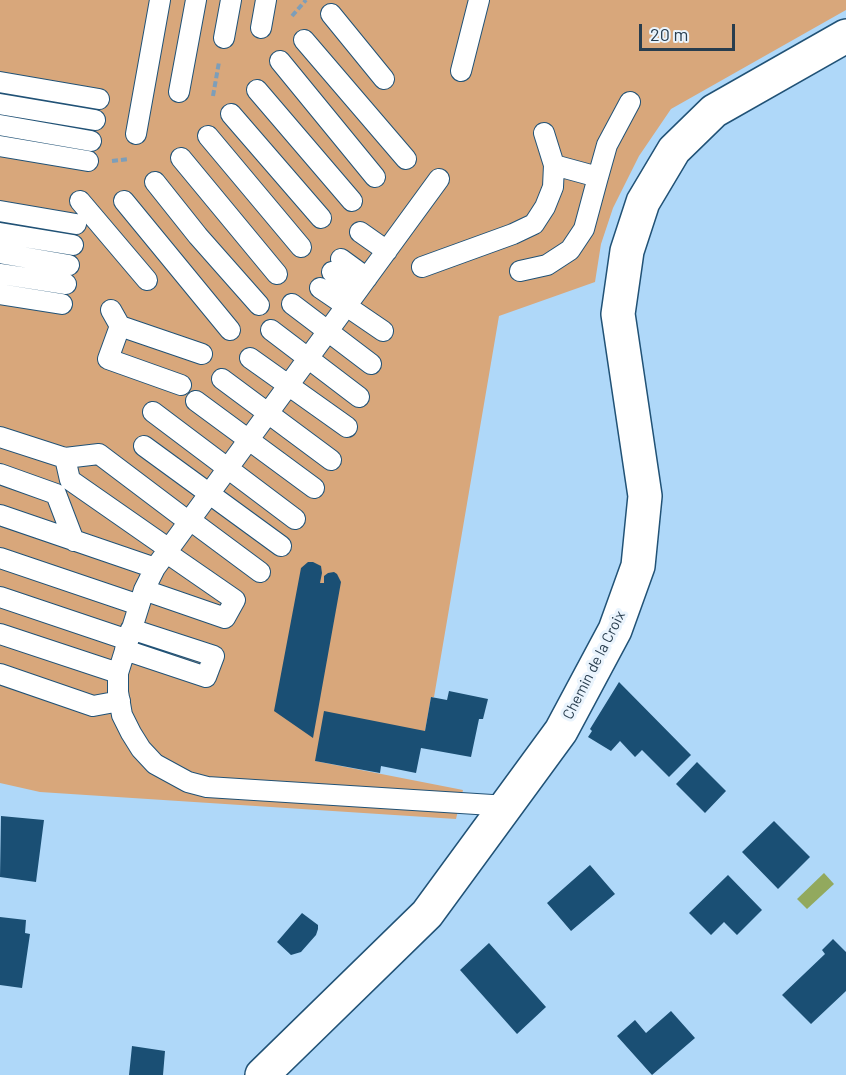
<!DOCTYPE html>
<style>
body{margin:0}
#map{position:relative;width:846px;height:1075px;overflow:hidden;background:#afd8f9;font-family:Barlow,sans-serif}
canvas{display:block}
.scale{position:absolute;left:639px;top:24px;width:96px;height:27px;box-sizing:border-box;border:3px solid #283d4e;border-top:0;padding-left:8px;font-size:18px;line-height:21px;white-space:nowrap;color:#283d4e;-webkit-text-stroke:4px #eaf4fd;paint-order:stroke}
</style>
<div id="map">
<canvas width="846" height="1075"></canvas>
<div class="scale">20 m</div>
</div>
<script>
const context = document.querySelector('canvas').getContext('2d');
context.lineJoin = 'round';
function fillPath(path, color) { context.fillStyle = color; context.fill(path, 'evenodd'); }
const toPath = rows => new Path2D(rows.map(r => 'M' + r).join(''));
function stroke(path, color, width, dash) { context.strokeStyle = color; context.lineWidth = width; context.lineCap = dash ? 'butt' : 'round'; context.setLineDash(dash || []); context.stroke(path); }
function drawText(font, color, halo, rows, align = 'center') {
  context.font = font + ' Barlow,sans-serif'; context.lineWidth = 6; context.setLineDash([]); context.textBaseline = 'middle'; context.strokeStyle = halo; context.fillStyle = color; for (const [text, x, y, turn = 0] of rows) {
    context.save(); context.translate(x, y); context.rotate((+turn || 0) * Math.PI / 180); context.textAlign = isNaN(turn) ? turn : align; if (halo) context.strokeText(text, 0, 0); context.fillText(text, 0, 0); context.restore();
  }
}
fillPath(toPath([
 [0,0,846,0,846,10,671,109,639,156,613,208,601,244,595,282,499,316,434,697,431,697,425,731,315,761,463,790,456,819,40,792,0,783]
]), '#d8a77b');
fillPath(toPath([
 [824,873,834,884,807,909,797,899]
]), '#92a95e');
fillPath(toPath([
 [308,562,313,562,321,566,322,573,320,583,324,583,324,576,328,573,334,572,337,574,341,582,313,738,274,711,301,568],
 [619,682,691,755,669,777,642,750,635,757,620,741,611,751,588,737,592,731,590,729],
 [449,691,488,699,483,719,479,719,471,757,421,748,416,773,381,766,380,773,315,761,324,711,425,731,431,697,447,700],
 [697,762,726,791,705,813,676,784],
 [1,816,44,820,36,882,0,877],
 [774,821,810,857,778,889,742,852],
 [590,865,615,894,571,931,547,903],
 [728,875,762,910,737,935,724,922,711,935,689,913],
 [302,913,318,925,318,929,316,935,301,952,291,955,277,942],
 [0,917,26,920,25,933,30,934,22,988,0,985],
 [833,939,846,952,846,991,811,1024,782,995,825,954,822,950],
 [489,943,546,1007,517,1034,460,970],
 [671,1011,695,1038,652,1075,617,1036,635,1020,646,1033],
 [132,1046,165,1051,163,1075,129,1075]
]), '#1a4f74');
const service = toPath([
 [331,14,384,79],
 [261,28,266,0],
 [224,38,231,0],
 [304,40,406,159],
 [280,61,375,177],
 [461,71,479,0],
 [0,82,99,99],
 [257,90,352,201],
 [179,92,196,0],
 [0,104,95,120],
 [231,114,321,218],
 [0,125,91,141],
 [136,134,160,0],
 [208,136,301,247],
 [0,146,88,161],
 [181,158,277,274],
 [554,165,598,177,607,145,630,102],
 [439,179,155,568,144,590,118,673,118,692,122,715,131,733,141,749,155,764,188,782,207,787,508,806],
 [155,182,198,236,259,305],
 [80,201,147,280],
 [124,201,230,330],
 [0,211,76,224],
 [360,232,387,251],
 [0,233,73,245],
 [0,253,69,265],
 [341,259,367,278],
 [422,267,513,234,534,224,545,207,553,187,554,165,544,133],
 [520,271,547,265,570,250,584,229,598,177],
 [332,272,357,291],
 [0,274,66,284],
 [320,288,383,331],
 [0,294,62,304],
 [292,304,371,364],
 [111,310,120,326,108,359,181,385],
 [120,326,202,354],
 [271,330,359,397],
 [250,358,347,427],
 [222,379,331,460],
 [196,401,314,488],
 [153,412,295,519],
 [0,437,65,458,99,454,189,522],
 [144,446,281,546],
 [65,458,70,480,169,549],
 [0,474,56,494,74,541],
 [0,515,155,568],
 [190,520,260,572],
 [0,558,139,605],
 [144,590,225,618,235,600,167,553],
 [0,597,128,640],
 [0,634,118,673],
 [125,650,206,677,214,656,131,629],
 [0,674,93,706,120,701]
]);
const minor = toPath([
 [262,1075,427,914,561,731,615,630,638,566,645,496,618,314,627,251,643,202,674,150,714,111,846,36]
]);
stroke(service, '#215276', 22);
stroke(minor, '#215276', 36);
stroke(toPath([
 [292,16,306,0],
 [213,96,219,62],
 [112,161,129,159]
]), '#7d9eb9', 4, [6, 3]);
stroke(service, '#fff', 20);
stroke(minor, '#fff', 33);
drawText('15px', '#283d4e', '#eaf4fd', [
 ["Chemin de la Croix",594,665,-63]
]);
</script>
